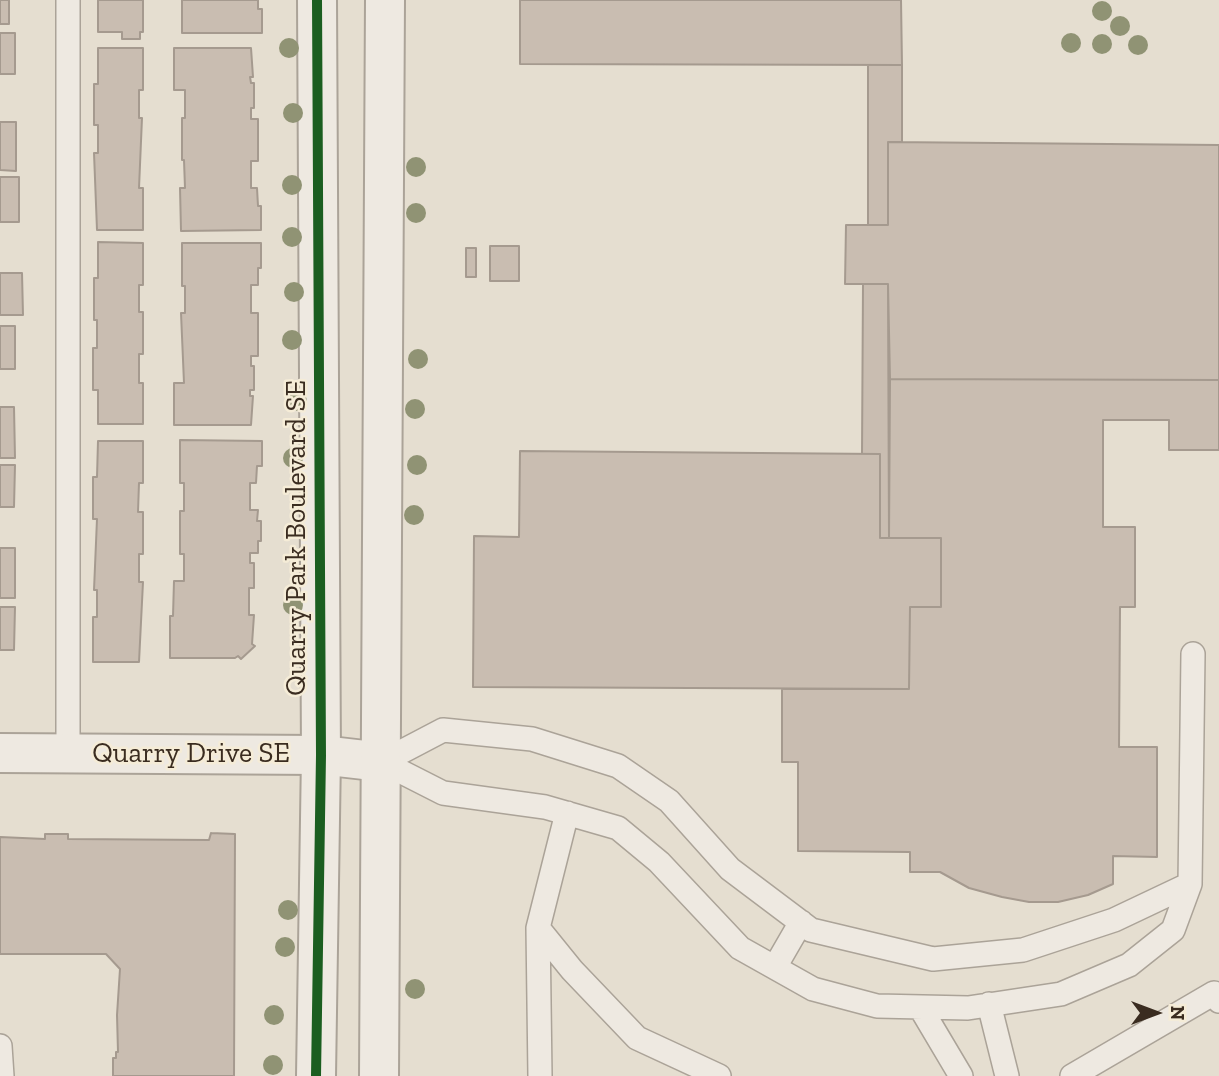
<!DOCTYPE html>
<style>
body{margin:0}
#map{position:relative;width:1219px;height:1076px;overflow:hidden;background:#e5ded0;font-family:"Zilla Slab",serif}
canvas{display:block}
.north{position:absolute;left:1121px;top:978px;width:70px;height:70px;-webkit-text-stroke:5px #f5ecd7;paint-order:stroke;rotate:90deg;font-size:19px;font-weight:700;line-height:28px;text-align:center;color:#3a2c20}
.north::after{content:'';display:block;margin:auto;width:24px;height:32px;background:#3a2c20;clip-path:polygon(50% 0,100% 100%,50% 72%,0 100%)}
</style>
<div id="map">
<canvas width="1219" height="1076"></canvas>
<div class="north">N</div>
</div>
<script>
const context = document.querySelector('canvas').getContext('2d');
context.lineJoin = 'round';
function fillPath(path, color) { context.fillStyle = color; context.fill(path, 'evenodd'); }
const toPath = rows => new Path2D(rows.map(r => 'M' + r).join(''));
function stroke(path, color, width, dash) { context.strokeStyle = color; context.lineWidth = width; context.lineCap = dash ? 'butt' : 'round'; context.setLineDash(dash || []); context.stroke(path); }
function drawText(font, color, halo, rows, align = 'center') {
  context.font = font + ' "Zilla Slab",serif'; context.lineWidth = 5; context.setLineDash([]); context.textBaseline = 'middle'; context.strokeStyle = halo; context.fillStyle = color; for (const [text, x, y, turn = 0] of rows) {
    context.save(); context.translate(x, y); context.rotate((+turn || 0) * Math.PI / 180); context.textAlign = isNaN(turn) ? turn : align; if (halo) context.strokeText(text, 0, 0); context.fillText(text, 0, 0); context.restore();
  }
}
const building = toPath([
 [0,0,9,0,9,24,0,24,0,0],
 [98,0,143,0,143,32,140,32,140,39,122,39,122,32,98,32,98,0],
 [182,0,258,0,258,9,262,9,262,33,182,33,182,0],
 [520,0,901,0,902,65,520,64,520,0],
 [0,33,15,33,15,74,0,74,0,33],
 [98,48,143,48,143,90,139,90,139,118,142,118,139,188,143,188,143,230,97,230,94,153,98,153,98,125,94,125,94,84,98,84,98,48],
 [174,48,251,48,253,77,250,77,251,83,254,83,254,108,251,108,251,119,258,119,258,161,251,161,251,188,257,188,258,206,261,206,261,230,181,231,180,188,185,188,184,160,182,160,182,118,185,118,185,90,174,90,174,48],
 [868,65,902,65,902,142,888,142,888,225,868,225,868,65],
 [0,122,16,122,16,171,0,170,0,122],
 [888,142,1219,145,1219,380,890,379,888,284,845,284,846,225,888,225,888,142],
 [0,177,19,177,19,222,0,222,0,177],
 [98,242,143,243,143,285,139,285,139,312,143,312,143,354,139,354,139,383,143,383,143,424,98,424,98,390,93,390,93,348,97,348,97,320,94,320,94,278,98,278,98,242],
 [182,243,261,243,261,268,258,268,258,285,251,285,251,313,258,313,258,356,251,356,251,366,254,366,254,390,250,390,250,396,253,396,251,425,174,425,174,383,184,383,181,313,185,313,185,286,182,286,182,243],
 [490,246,519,246,519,281,490,281,490,246],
 [466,248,476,248,476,277,466,277,466,248],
 [0,273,22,273,23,315,0,315,0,273],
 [863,284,888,284,889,538,880,538,880,454,862,454,863,284],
 [0,326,15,326,15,369,0,369,0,326],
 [890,379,1219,380,1219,450,1169,450,1169,420,1103,420,1103,527,1135,527,1135,607,1120,607,1119,747,1157,747,1157,857,1113,856,1113,884,1088,895,1058,902,1029,902,1002,897,969,888,940,872,910,872,910,852,798,851,798,762,782,762,782,689,909,689,910,607,941,607,941,538,889,538,890,379],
 [0,407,14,407,15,458,0,458,0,407],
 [180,440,262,441,262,466,257,466,256,483,250,483,250,510,258,510,257,521,261,521,261,541,258,541,258,553,250,553,250,563,254,563,254,588,249,588,249,615,254,615,252,644,255,646,241,659,238,656,235,658,170,658,170,616,173,616,174,581,184,581,184,554,180,554,180,511,184,511,184,483,180,483,180,440],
 [98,441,143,441,143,483,139,483,138,512,143,512,143,554,139,554,139,582,143,582,139,662,93,662,93,617,97,617,97,590,94,590,97,519,93,519,93,477,97,477,98,441],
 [520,451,880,454,880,538,941,538,941,607,910,607,909,689,473,687,474,536,519,537,520,451],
 [0,465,15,465,14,507,0,507,0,465],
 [0,548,15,548,15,598,0,598,0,548],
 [0,607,15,607,14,650,0,650,0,607],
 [211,833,235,834,234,1076,113,1076,113,1058,116,1058,116,1052,118,1052,117,1015,120,969,106,954,0,954,0,837,45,839,45,834,68,834,68,839,209,840,211,833]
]);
fillPath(building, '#c9bdb1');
stroke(building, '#a59a8f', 2);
const service = toPath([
 [68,754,68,0],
 [382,762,443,793,545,807,618,828,659,862,740,948,813,989,877,1006,968,1008,1061,994,1129,965,1173,930,1190,884,1193,654],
 [382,762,443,730,532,739,618,766,669,801,730,869,811,930,933,959,1023,950,1114,920,1190,884],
 [538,928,572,970,637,1038,719,1076],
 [775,967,801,922],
 [989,1004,1007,1076],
 [920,1007,961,1076],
 [0,1046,2,1076],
 [540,1076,538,928,567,813],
 [1072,1076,1214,993,1219,1001]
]);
const minor = toPath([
 [0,753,321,755,382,762]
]);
const tertiary = toPath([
 [316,1076,321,755,317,0],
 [379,1076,385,0]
]);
stroke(service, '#aba398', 26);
stroke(minor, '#aba398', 42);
stroke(tertiary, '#aba398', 42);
stroke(service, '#eee9e1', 23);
stroke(minor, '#eee9e1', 38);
stroke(tertiary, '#eee9e1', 38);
stroke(toPath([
 [316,1076,321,755,317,0]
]), '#1b5e20', 10);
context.fillStyle = '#909374';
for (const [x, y] of [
 [1102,11],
 [1120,26],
 [1071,43],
 [1102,44],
 [1138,45],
 [289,48],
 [293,113],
 [416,167],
 [292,185],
 [416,213],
 [292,237],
 [294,292],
 [292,340],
 [418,359],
 [297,401],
 [415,409],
 [293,458],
 [417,465],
 [414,515],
 [293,605],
 [288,910],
 [285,947],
 [415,989],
 [274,1015],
 [273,1065]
]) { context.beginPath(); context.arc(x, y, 10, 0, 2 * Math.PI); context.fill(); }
drawText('28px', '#3a2c20', '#f5ecd7', [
 ["Quarry Park Boulevard SE",297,538,-90],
 ["Quarry Drive SE",191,754]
]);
</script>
